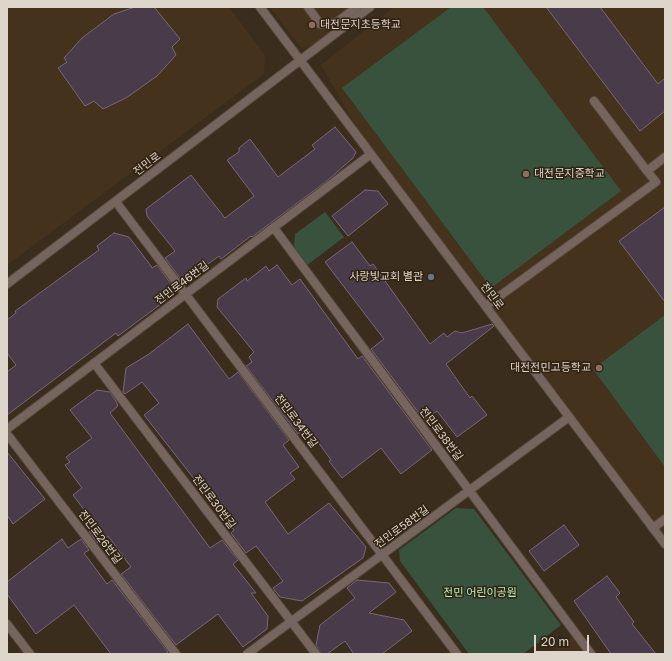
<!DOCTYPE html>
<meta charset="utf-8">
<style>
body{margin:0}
#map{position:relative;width:672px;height:661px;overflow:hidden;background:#3a2d1d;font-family:"Golos Text",sans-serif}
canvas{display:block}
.frame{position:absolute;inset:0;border:8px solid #ded5cb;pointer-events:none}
.scale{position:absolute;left:534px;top:635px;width:55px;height:18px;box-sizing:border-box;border:2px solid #ded5cb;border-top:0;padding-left:5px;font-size:12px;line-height:14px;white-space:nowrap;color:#ded5cb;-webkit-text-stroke:3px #302313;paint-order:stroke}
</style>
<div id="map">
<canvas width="672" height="661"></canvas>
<div class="frame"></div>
<div class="scale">20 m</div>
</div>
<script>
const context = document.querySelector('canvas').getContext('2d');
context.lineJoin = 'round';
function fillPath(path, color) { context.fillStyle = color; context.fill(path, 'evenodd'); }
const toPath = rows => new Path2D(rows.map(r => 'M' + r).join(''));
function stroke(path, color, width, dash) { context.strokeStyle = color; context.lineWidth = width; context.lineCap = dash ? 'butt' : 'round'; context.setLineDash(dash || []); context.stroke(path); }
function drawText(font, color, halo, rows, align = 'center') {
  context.font = font + ' "Golos Text","Noto Sans KR",sans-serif'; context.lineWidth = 3; context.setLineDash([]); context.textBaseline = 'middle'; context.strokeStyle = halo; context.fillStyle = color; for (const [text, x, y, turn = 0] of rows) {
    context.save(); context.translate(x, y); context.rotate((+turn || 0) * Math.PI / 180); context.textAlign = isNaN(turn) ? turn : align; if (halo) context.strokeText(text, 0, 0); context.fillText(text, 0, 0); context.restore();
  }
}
fillPath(toPath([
 [7,7,229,7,265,55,264,74,7,265],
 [270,7,363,7,317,43,302,49],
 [394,7,665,7,665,544,370,151,321,65],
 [573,636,585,653,549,654]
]), '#44321c');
fillPath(toPath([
 [451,7,483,7,621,191,491,288,342,88],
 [325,212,344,237,306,266,296,252,294,245,295,234],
 [665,315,665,467,593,369],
 [456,508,474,509,561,625,523,654,469,654,400,561,399,550]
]), '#39523e');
const building = toPath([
 [135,7,154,7,180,39,172,47,176,55,157,76,126,98,103,109,94,101,85,106,58,68,67,62,64,58,82,38,114,14,135,7],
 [546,7,600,7,658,84,665,78,665,111,640,131,546,7],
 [335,127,356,152,353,158,328,180,252,237,251,236,221,259,219,256,183,282,165,258,175,251,147,216,146,209,191,175,225,218,254,196,227,160,239,152,239,148,250,139,278,177,315,149,312,145,335,127],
 [365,190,378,191,388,204,348,236,332,216,365,190],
 [665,207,665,302,619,241,665,207],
 [114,233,129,237,151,266,152,268,157,265,175,289,170,292,173,295,118,336,116,333,7,415,7,372,16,365,7,353,7,320,16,313,15,311,99,250,97,246,114,233],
 [352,242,370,266,373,264,430,344,444,333,447,337,455,331,462,333,492,324,494,326,446,364,470,398,472,396,487,415,457,437,437,411,424,420,371,349,384,339,325,262,352,242],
 [277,265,292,285,300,279,358,359,362,356,432,450,401,474,381,448,342,478,329,461,331,460,307,427,298,434,246,366,252,362,249,357,254,352,217,307,218,299,246,278,247,281,266,266,269,271,277,265],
 [188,324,229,379,238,372,289,440,283,445,299,467,290,473,295,479,265,502,288,534,329,503,366,547,363,558,302,601,280,597,273,588,283,581,256,546,246,553,231,533,234,530,224,517,144,415,159,403,142,382,125,394,123,392,126,368,149,354,188,324],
 [97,390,110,392,116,401,118,406,110,413,210,548,222,540,238,560,233,564,256,593,251,593,268,616,267,629,243,647,218,614,176,645,121,574,131,567,108,536,98,543,89,532,97,527,73,495,82,488,65,465,70,462,66,457,92,438,70,410,97,390],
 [7,452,45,499,13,524,7,515,7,452],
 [564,525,579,545,544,571,529,551,564,525],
 [62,539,68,548,81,539,89,550,84,553,107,584,112,580,168,652,165,654,111,654,74,605,36,634,7,594,7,582,62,539],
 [607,576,620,593,616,597,634,622,632,624,656,654,611,654,574,601,607,576],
 [357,580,389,583,396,592,369,613,404,620,412,631,382,654,354,654,345,641,327,654,321,654,316,645,320,625,355,598,347,588,357,580]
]);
fillPath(building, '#4a3b4a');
stroke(building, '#796778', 1);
const service = toPath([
 [308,7,320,24,337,22,357,7],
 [594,101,647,171],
 [486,306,656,182,647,171,665,157],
 [653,528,665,519]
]);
const minor = toPath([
 [260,7,665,544],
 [116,202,457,654],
 [274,228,591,654],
 [7,284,370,7],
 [94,363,316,654],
 [7,429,371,154],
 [7,434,176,654],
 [7,624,30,654],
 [247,654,569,417]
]);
stroke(service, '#544839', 10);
stroke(minor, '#544839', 10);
stroke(service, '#76655e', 8);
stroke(minor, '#76655e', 8);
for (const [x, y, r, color] of [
 [312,25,4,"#8d6e63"],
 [526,174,4,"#8d6e63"],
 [431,277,4,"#6b7280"],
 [599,368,4,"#8d6e63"]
]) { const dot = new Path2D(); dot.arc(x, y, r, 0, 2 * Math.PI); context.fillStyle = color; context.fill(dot); stroke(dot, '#302313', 1.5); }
drawText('11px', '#ded5cb', '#302313', [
 ["대전문지초등학교",320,25],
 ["대전문지중학교",534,174],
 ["사랑빛교회 별관",423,277,"right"],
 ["대전전민고등학교",591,368,"right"]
], 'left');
drawText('11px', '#ded5cb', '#302313', [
 ["전민로",147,164,-37],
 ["전민로46번길",182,283,-37],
 ["전민로",492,296,53],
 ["전민로34번길",296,421,53],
 ["전민로38번길",441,434,53],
 ["전민로30번길",214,502,53],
 ["전민로58번길",402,527,-36],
 ["전민로26번길",100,537,53]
]);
drawText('11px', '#b7f0c1', '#302313', [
 ["전민 어린이공원",480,593]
]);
</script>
